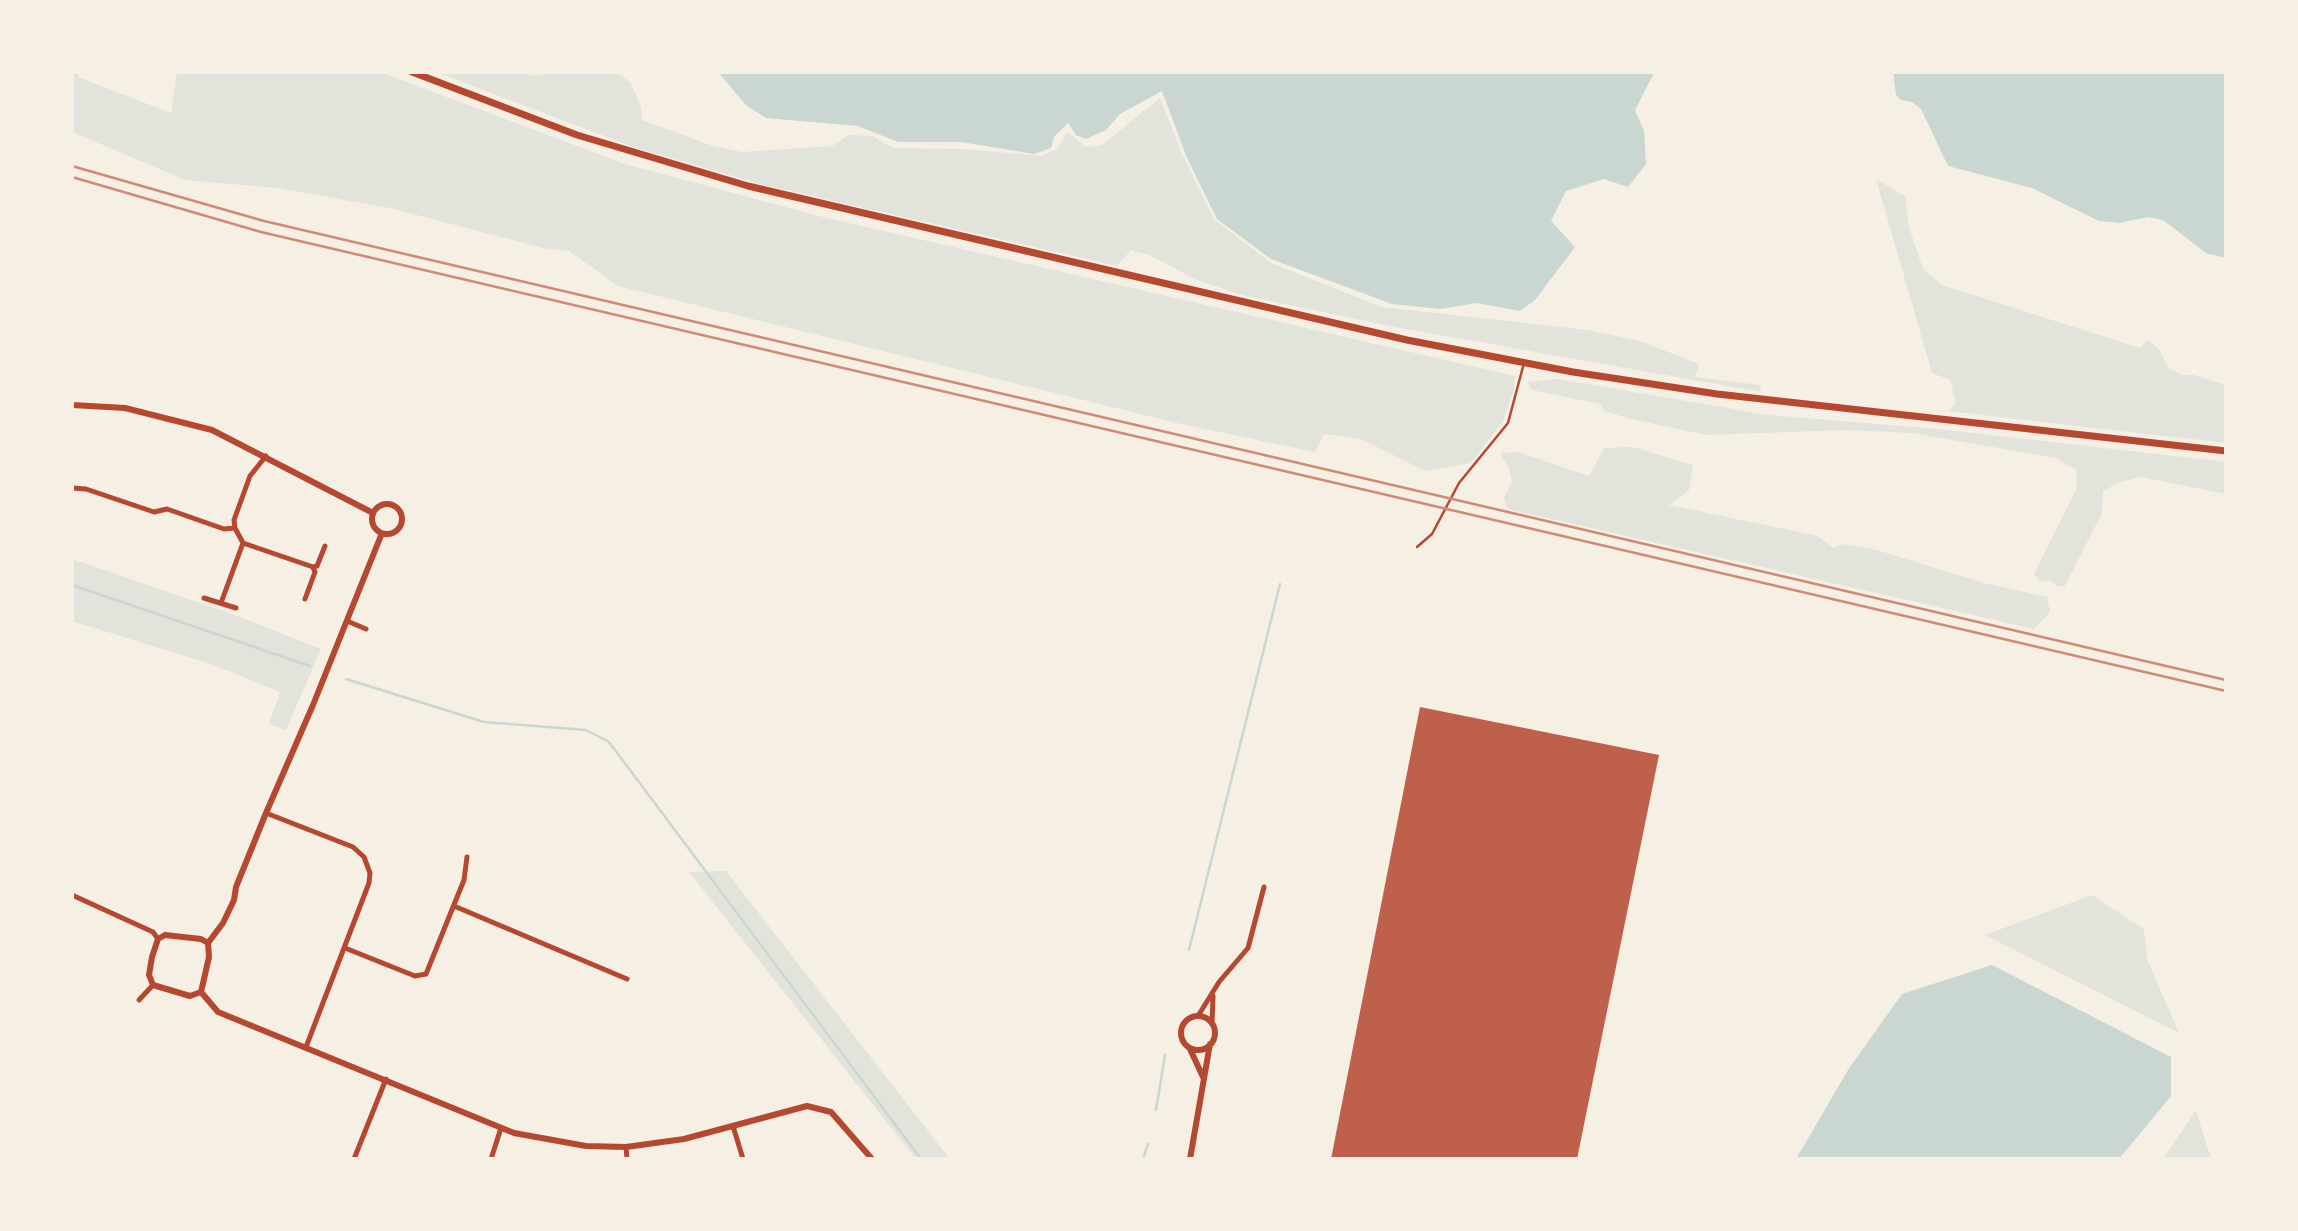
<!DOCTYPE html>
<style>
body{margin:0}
#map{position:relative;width:2298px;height:1231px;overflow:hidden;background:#f6efe4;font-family:"IBM Plex Sans",sans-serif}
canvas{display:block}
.frame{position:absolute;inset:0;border:74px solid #f6efe4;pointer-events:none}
</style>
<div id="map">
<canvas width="2298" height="1231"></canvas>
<div class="frame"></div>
</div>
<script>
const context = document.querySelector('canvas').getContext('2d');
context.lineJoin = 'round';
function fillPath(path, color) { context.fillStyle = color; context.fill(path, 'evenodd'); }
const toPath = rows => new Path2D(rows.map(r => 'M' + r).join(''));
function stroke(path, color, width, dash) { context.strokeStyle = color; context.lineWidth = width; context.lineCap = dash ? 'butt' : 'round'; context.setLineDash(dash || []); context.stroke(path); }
fillPath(toPath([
 [72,72,80,72,78,77,171,113,177,72,380,72,625,164,823,217,1515,376,1514,389,1503,421,1471,463,1425,471,1361,439,1324,434,1315,452,1181,424,618,286,569,251,543,248,390,208,277,188,185,180,72,132],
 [436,72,520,72,533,76,560,72,616,72,631,83,641,107,642,120,713,146,742,152,832,146,848,135,873,136,893,148,964,149,1042,156,1057,149,1067,132,1086,147,1102,145,1160,98,1182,154,1214,219,1271,263,1382,307,1588,330,1640,341,1699,364,1695,377,1760,385,1761,392,1389,326,1242,295,1197,280,1149,255,1131,250,1117,266,760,184,633,147],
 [1876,179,1905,196,1909,227,1923,269,1942,285,2140,348,2147,340,2158,348,2169,368,2181,375,2194,375,2226,385,2226,443,1948,411,1956,403,1950,380,1932,373],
 [1557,379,1768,415,1939,429,2226,462,2226,494,2141,477,2120,482,2103,491,2102,513,2065,586,2056,586,2050,580,2041,582,2034,574,2077,488,2076,470,2056,458,1912,433,1846,430,1706,435,1631,419,1604,411,1600,404,1532,390,1527,382],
 [1633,447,1693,465,1689,490,1669,505,1818,536,1833,548,1843,544,1877,550,1984,583,2047,597,2050,612,2034,629,1508,509,1504,498,1512,481,1509,468,1500,453,1518,452,1589,476,1604,448],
 [72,559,235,615,321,649,286,730,269,724,280,692,214,665,72,621],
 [726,871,950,1159,916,1159,689,872],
 [2092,895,2144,929,2147,959,2179,1033,1985,935],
 [2196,1110,2211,1159,2163,1159]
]), '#e2e4dc');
fillPath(toPath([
 [718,72,1653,72,1654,73,1635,110,1644,131,1646,164,1628,187,1604,179,1566,191,1551,221,1575,247,1535,300,1520,311,1477,303,1440,309,1392,304,1271,259,1217,219,1187,158,1162,91,1120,114,1106,130,1086,139,1076,135,1068,123,1054,137,1051,148,1034,154,961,142,898,142,858,126,766,118,746,105],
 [1893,72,2226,72,2226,258,2206,253,2163,220,2148,217,2119,223,2099,221,2032,188,1948,166,1921,109,1912,102,1901,100,1896,95],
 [1992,965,2171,1057,2171,1096,2119,1159,1796,1159,1848,1070,1902,994]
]), '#c9d6d2');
stroke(toPath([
 [72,585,310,666],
 [346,679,484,722,586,730,609,742,921,1159],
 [1189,950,1280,584],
 [1156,1110,1165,1055],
 [1143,1159,1148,1144]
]), '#c9d6d2', 2.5);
fillPath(toPath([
 [1420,707,1659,755,1577,1159,1331,1159]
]), '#bf614a');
stroke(toPath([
 [1417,547,1432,534,1459,483,1508,423,1524,363]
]), '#b5482f', 2.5);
stroke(toPath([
 [266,456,250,476,234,520,235,528,243,543,313,567,317,566,325,546],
 [72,488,86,489,154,512,167,509,224,529,235,528],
 [204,598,236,608],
 [305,599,315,572,313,567],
 [221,603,243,543],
 [347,621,366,629],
 [266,813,353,847,364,857,370,873,369,883,306,1047],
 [72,895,153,932,158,939],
 [454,906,627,979],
 [345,948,415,976,426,974,464,880,467,857],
 [139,1000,153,985],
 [1198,1016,1219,982,1248,948,1264,887],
 [1212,1024,1213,996],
 [733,1126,743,1159],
 [626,1147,627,1159],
 [354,1159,386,1079],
 [491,1159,501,1128]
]), '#b5482f', 5);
stroke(toPath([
 [72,405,125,408,212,430,373,513],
 '372 519a15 15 0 1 1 30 0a15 15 0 1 1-30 0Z',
 [165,935,201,939,208,943,209,957,201,992,190,996,153,985,149,975,152,957,158,939,165,935],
 [208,943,223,923,234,900,236,887,266,813,313,705,382,533],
 [201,992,218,1012,514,1133,586,1146,626,1147,684,1139,807,1106,831,1112,872,1159],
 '1181 1033a17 17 0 1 1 34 0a17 17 0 1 1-34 0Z',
 [1190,1049,1203,1077],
 [1190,1159,1210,1044]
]), '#b5482f', 6);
stroke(toPath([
 [412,72,577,135,748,186,1407,340,1573,372,1717,394,2226,451]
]), '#b5482f', 7);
stroke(toPath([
 [72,166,264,221,2226,680],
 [72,177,261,232,2226,691]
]), '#cf8b77', 2.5);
</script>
